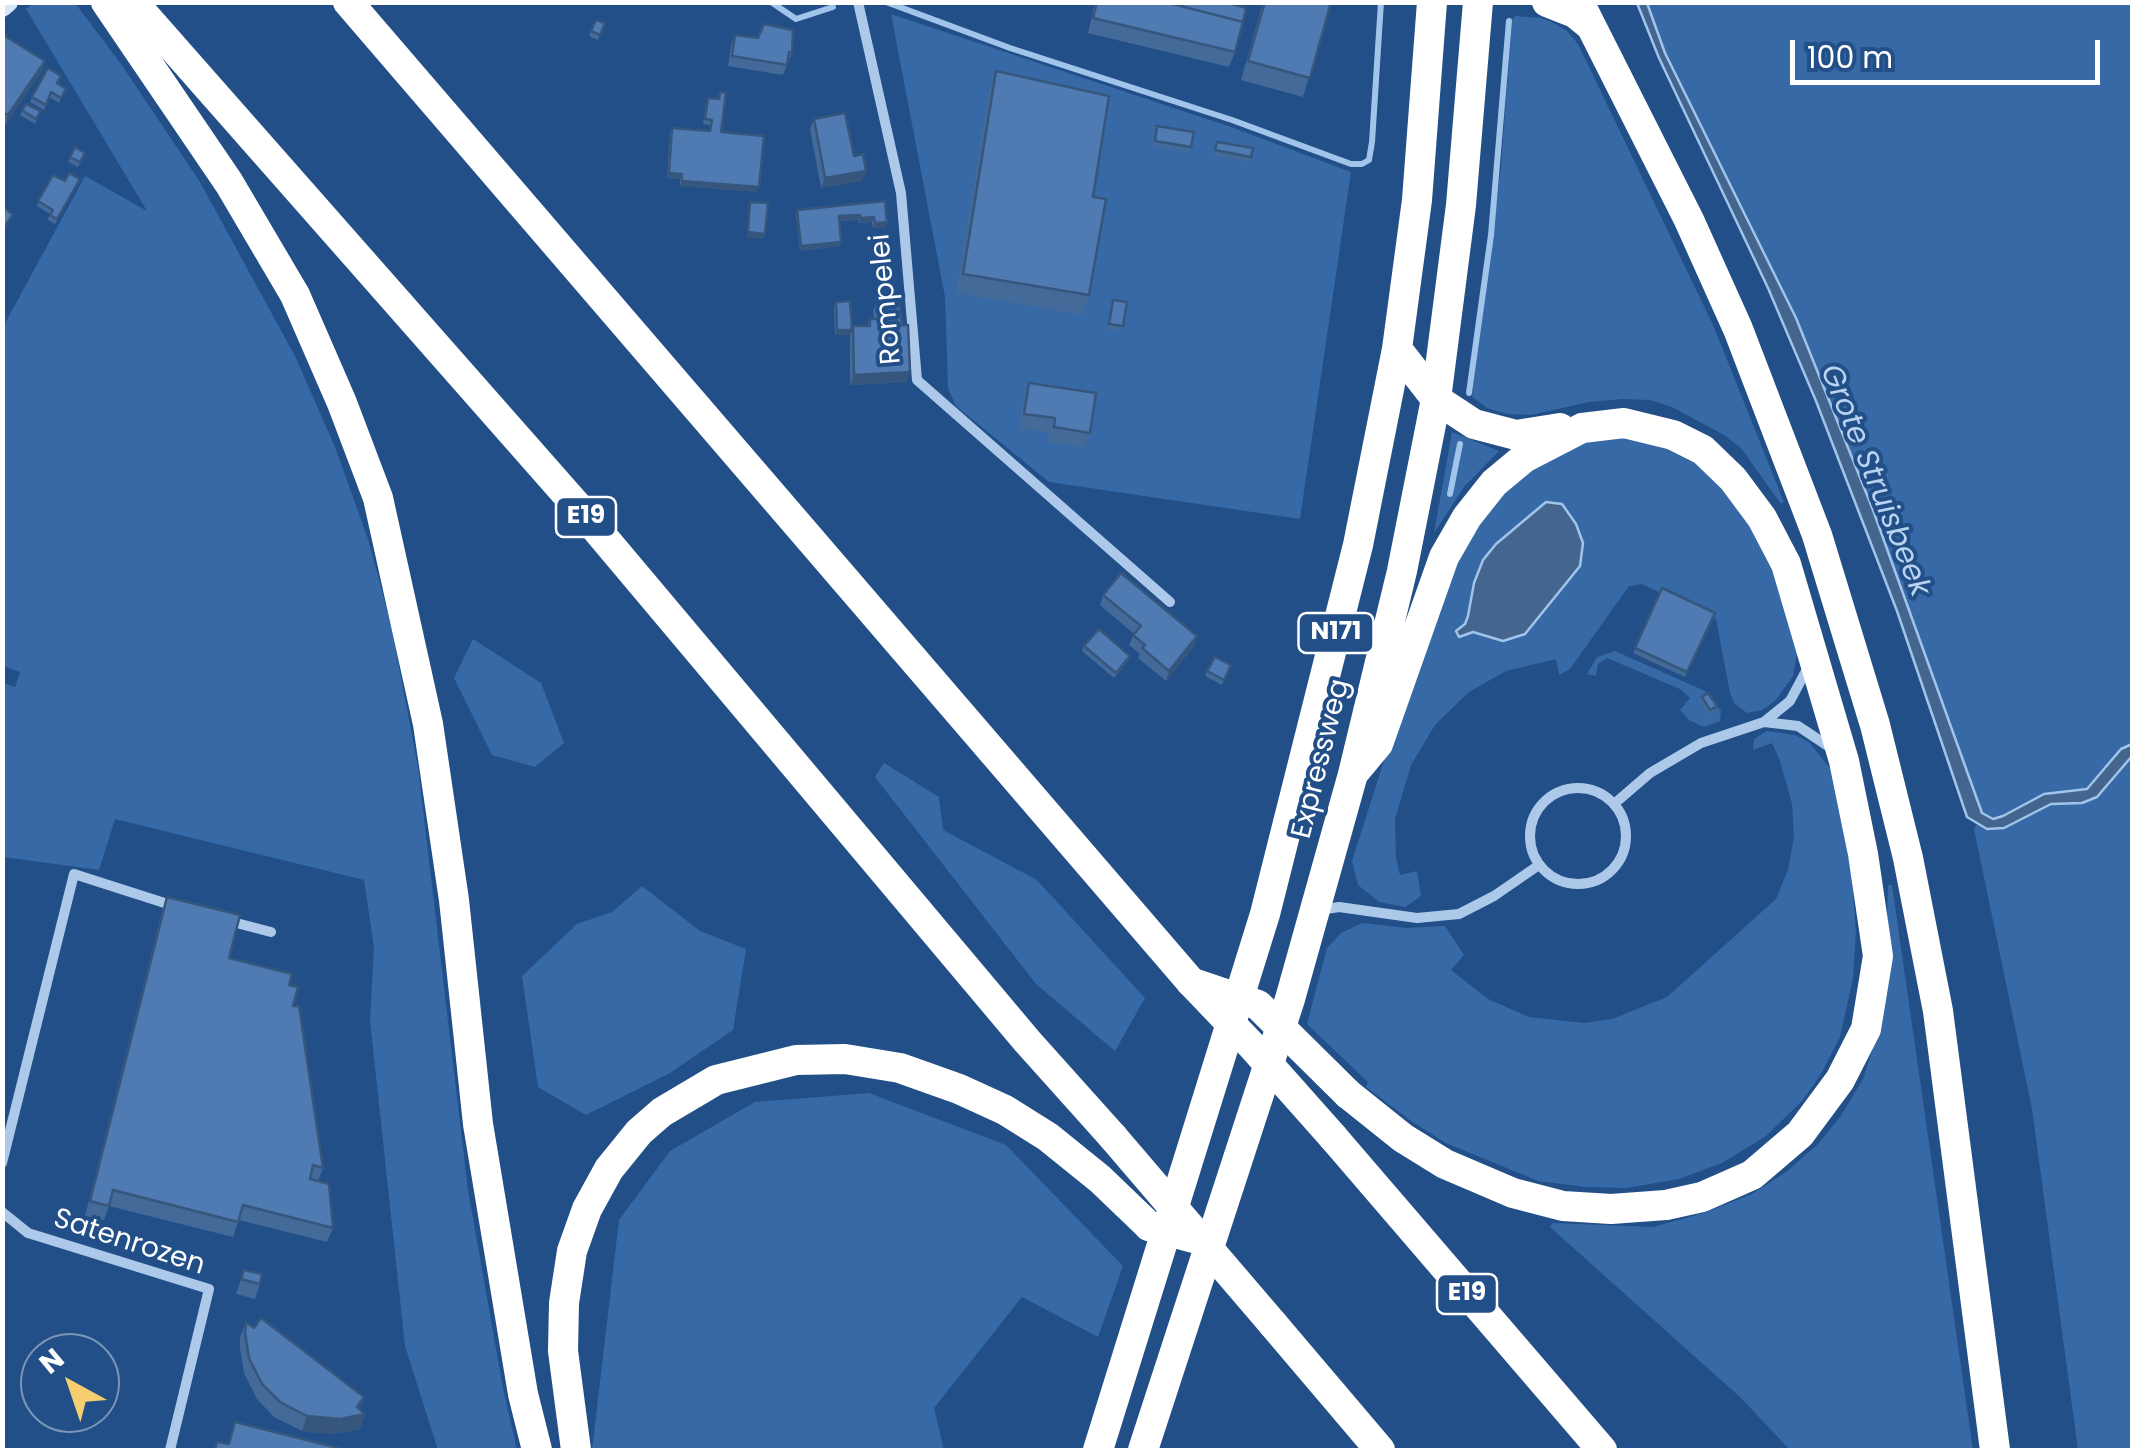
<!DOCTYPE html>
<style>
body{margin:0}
#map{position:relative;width:2135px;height:1453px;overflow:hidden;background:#224f88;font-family:Poppins,sans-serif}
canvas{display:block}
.frame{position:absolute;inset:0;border:5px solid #fff;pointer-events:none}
.north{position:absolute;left:20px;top:1333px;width:100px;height:100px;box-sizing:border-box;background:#224f88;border:2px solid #7a95b8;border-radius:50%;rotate:320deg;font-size:28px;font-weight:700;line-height:40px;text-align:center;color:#fff}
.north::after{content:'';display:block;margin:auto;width:35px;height:45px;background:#f6ce6f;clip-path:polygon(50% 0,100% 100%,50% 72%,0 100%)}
.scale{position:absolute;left:1790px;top:40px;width:310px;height:45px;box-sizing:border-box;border:5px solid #fff;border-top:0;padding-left:12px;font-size:30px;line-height:35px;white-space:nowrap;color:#fff;-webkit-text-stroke:8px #224f88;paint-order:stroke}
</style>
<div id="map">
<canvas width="2135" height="1453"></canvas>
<div class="frame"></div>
<div class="north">N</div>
<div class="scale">100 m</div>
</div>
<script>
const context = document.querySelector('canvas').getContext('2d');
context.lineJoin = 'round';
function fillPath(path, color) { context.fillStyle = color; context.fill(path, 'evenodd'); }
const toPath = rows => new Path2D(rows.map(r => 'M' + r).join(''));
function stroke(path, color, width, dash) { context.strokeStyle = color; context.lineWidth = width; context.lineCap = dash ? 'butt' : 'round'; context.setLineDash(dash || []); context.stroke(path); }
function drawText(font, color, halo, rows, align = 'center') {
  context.font = font + ' Poppins,sans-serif'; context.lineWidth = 8; context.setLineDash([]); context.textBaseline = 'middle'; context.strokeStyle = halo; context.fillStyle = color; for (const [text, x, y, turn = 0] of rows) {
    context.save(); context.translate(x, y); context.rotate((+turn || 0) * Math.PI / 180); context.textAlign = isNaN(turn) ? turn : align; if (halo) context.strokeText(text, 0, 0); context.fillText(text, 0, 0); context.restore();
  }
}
fillPath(toPath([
 [33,3,75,3,121,64,200,182,296,358,335,447,368,539,391,625,418,767,468,1190,503,1388,517,1450,438,1450,405,1346,370,1020,374,948,364,880,115,819,99,870,3,857,3,683,15,687,20,672,3,666,3,327,85,176,147,211,26,9],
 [1647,3,2132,3,2132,744,2121,749,2087,789,2044,794,2003,816,1993,819,1982,813,1873,510,1796,318,1665,53],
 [891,14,1234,128,1351,172,1300,519,1049,482,956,406,948,388,945,297],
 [1515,16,1541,18,1552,22,1567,31,1578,44,1713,325,1784,502,1781,504,1741,448,1724,435,1672,407,1650,400,1622,399,1589,402,1531,415,1507,414,1487,408,1472,397,1501,166,1512,20],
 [1452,432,1499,451,1464,487,1434,533],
 [1603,436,1649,440,1701,465,1742,509,1774,571,1798,648,1793,676,1775,701,1762,710,1747,713,1734,703,1730,693,1716,619,1642,584,1629,586,1570,669,1559,675,1556,659,1506,671,1469,692,1435,725,1411,765,1395,819,1396,857,1400,875,1417,871,1421,896,1405,907,1379,902,1358,885,1352,861,1417,657,1475,519,1554,449],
 [473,639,541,683,564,743,535,767,492,755,454,678],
 [1615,651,1705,691,1721,711,1720,721,1704,727,1689,720,1680,710,1690,698,1680,689,1607,658,1598,664,1596,676,1587,674,1597,657],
 [1767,731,1795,735,1809,742,1832,771,1852,877,1856,933,1853,978,1840,1037,1821,1074,1803,1100,1766,1136,1722,1163,1679,1179,1627,1188,1586,1187,1538,1181,1446,1143,1411,1121,1366,1087,1368,1082,1307,1024,1327,948,1341,933,1362,923,1406,928,1445,926,1464,955,1451,970,1488,999,1529,1017,1584,1023,1612,1019,1667,997,1776,899,1788,870,1794,837,1792,804,1780,761,1772,743,1753,750,1754,739],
 [2132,756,2132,1450,2078,1450,2032,1109,1974,829,1977,824,1987,829,2004,828,2051,804,2082,803,2097,796],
 [884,763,939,797,943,830,1037,880,1145,998,1115,1051,1036,984,875,777],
 [1888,885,1892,885,1973,1450,1790,1450,1741,1398,1550,1227,1553,1223,1653,1227,1707,1212,1752,1194,1786,1172,1818,1144,1840,1117,1863,1079,1875,1042,1885,985],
 [642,886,700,931,746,949,733,1030,670,1073,586,1115,538,1087,522,976,577,924,612,912],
 [869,1093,1006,1145,1123,1266,1098,1337,1022,1297,934,1408,944,1450,592,1450,619,1220,670,1151,755,1102]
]), '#3669a5');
const water = toPath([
 [1637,3,1647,3,1665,53,1796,318,1873,510,1982,813,1993,819,2003,816,2044,794,2087,789,2121,749,2132,744,2132,756,2097,797,2082,803,2051,804,2004,828,1987,829,1967,817,1897,611,1816,401,1768,288,1659,58,1637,3],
 [1546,502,1562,504,1576,524,1583,543,1580,566,1525,634,1503,641,1473,632,1459,637,1456,631,1465,624,1468,616,1474,583,1483,560,1496,544,1546,502]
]);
fillPath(water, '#44658e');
stroke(water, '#a1c4eb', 2.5);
stroke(toPath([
 [771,2,796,19,833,7],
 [886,2,1010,48,1232,120,1351,164,1362,164,1369,160,1372,142,1381,2],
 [1469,393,1491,235,1509,21],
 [1450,494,1460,444]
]), '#a1c4eb', 6);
stroke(toPath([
 [858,2,901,193,917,380,1170,602],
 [1764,722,1798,726,1831,748],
 '1530 836a48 48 0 1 1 96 0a48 48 0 1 1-96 0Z',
 [1614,804,1650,773,1701,743,1764,722,1790,701,1807,669],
 [1320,910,1339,907,1417,918,1459,914,1494,896,1539,865],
 [225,920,271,932],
 [2,1163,74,874,174,906],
 [2,1212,28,1233,209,1289,170,1450]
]), '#adc9ea', 10);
stroke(toPath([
 [2,7,8,2]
]), '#d8e6f8', 20);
stroke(toPath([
 [106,2,229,183,295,295,342,403,378,498,428,724,454,900,478,1124,523,1394,537,1450],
 [133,2,577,506,1027,1041,1113,1137],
 [348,2,1191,982],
 [1547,2,1575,13,1591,26],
 [1579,2,1689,220,1738,329,1817,535,1875,725,1908,858,1938,1011,1995,1450],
 [1397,349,1436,399,1474,424,1516,435,1560,428],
 [1348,1094,1403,1138,1445,1164,1513,1193,1563,1206,1611,1209,1666,1205,1702,1197,1752,1175,1800,1134,1840,1080,1866,1029,1878,956,1863,854,1844,761,1786,564,1762,518,1733,479,1703,450,1673,435,1624,423,1582,428,1524,458,1494,483,1467,517,1444,557,1378,744,1353,774],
 [1333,1137,1602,1450],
 [1273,1324,1380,1450],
 [576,1450,563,1351,564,1303,572,1251,587,1209,609,1169,639,1132,662,1112,716,1080,796,1060,845,1059,900,1068,959,1089,1005,1110,1048,1137,1100,1179,1149,1226],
 [1098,1450,1265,914,1358,545,1397,349,1417,200,1432,2],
 [1143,1450,1290,999,1353,774,1402,571,1436,399,1461,205,1478,2]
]), '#fff', 30);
stroke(toPath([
 [1191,982,1254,1048,1333,1137],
 [1196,984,1258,1005,1348,1094],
 [1113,1137,1273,1324],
 [1149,1226,1201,1240]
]), '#fff', 30);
fillPath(toPath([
 [1095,2,1225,2,1235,52,1229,67,1088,33],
 [1263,2,1331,2,1303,97,1241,80],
 [596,20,605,23,598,40,589,36],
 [735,35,792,53,783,75,728,66,731,45],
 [2,40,45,61,42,71,5,125,2,124],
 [996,71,1093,197,1089,295,1082,315,956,293,989,91],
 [58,84,66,89,59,103,49,97,44,110,30,102,32,97],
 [720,92,721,132,757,192,680,186,680,179,667,178,670,133,672,128,709,131,710,125,703,124,706,103,708,98,718,99],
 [22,110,41,111,35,124,20,115],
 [814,119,854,156,866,171,862,181,821,188,810,129],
 [1157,126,1191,147,1189,152,1153,146],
 [1217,142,1253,148,1250,162,1214,156],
 [85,153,78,167,68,162,70,157],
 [65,181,78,184,55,224,48,220,50,214,37,206,38,201],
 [885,201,887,222,885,227,873,228,872,222,858,223,858,220,839,221,841,242,840,246,800,251,796,215,797,210],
 [883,296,907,382,850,385,850,335,835,335,834,307,836,302,852,329,867,326,870,319,874,319,873,311,877,301,882,301],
 [1113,300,1123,326,1121,331,1107,329],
 [1029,383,1090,433,1084,448,1048,442,1049,433,1019,428,1024,397],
 [1662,588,1715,613,1685,677,1633,653],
 [1103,595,1197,636,1194,646,1166,681,1138,658,1140,654,1129,645,1134,634,1100,605],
 [1084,646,1128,661,1114,678,1082,651],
 [1231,665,1222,685,1205,676,1207,671],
 [1702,697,1715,711,1709,715,1700,702],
 [167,897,229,958,289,985,323,1168,318,1181,333,1228,327,1242,239,1220,233,1237,109,1206,104,1220,85,1216,162,912],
 [244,1270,260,1284,255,1299,236,1294],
 [246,1322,365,1414,360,1429,334,1434,302,1431,274,1417,257,1399,244,1373,240,1348,240,1337]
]), '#446a99');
fillPath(toPath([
 [45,61,42,71,5,125,8,115],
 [866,171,862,181,821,188,825,178],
 [669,173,682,174,680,179,667,178],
 [682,181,759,187,757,192,680,186],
 [860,215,858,220,837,221,839,216],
 [874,217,872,222,858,223,860,218],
 [887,222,885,227,873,228,875,223],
 [748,232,765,234,763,239,746,237],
 [841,242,840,246,800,251,801,246],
 [837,330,852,330,850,335,835,335],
 [910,372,907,382,850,385,854,375],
 [1197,636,1194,646,1166,681,1169,671],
 [364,1397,359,1412,365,1414,360,1429,334,1434,302,1431,307,1416,357,1407]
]), '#37567d');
const building = toPath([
 [1097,2,1165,2,1243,22,1235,52,1093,18,1097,2],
 [1165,2,1225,2,1246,8,1241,32,1243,22,1165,2],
 [1265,2,1331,2,1310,78,1248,61,1265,2],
 [596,20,605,23,600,35,591,31,596,20],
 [764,24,793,30,792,53,789,52,787,65,732,56,735,35,758,38,764,24],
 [5,36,45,61,8,115,2,112,2,40,5,36],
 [48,68,61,76,57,83,66,89,61,98,51,92,46,105,32,97,48,68],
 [996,71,1109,96,1093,197,1106,199,1089,295,963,274,996,71],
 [720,92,726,93,721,132,764,136,759,187,682,181,682,174,669,173,672,128,710,131,712,120,705,119,708,98,719,99,720,92],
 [26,104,41,111,36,119,22,110,26,104],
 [845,113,854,156,863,154,866,171,825,178,814,119,845,113],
 [1157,126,1194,132,1191,147,1155,141,1157,126],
 [1217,142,1253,148,1251,157,1215,150,1217,142],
 [75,147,85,153,80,162,70,157,75,147],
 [69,173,80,179,57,219,50,215,53,210,38,201,53,175,65,181,69,173],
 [885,201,887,222,875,223,874,217,860,218,860,215,839,216,841,242,801,246,797,210,885,201],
 [750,202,768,203,765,234,748,232,750,202],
 [2,207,13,214,2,230,2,207],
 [898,295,902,325,888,326,886,300,884,301,883,296,898,295],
 [886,300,888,326,908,325,910,372,854,375,853,326,870,326,870,319,879,319,877,301,886,300],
 [1113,300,1127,302,1123,326,1109,324,1113,300],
 [850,301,852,330,837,330,836,302,850,301],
 [1029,383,1096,393,1090,433,1054,427,1055,418,1024,414,1029,383],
 [1121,573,1197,636,1169,671,1142,648,1145,645,1133,635,1141,626,1103,595,1121,573],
 [1662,588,1715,613,1687,672,1635,648,1662,588],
 [1099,629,1130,656,1116,673,1084,646,1099,629],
 [1215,657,1231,665,1224,680,1207,671,1215,657],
 [1708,693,1717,706,1710,710,1702,697,1708,693],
 [167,897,240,915,229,958,292,974,289,985,298,987,293,1006,299,1006,323,1168,313,1165,310,1179,329,1184,333,1228,243,1205,238,1222,113,1190,109,1206,90,1201,167,897],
 [244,1270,262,1274,260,1284,241,1279,244,1270],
 [261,1318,364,1397,357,1407,365,1414,340,1419,307,1416,280,1402,262,1384,249,1358,245,1333,246,1322,254,1328,261,1318],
 [235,1422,346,1450,215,1450,217,1442,229,1444,235,1422]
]);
fillPath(building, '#4f7bb2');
stroke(building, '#37567d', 2.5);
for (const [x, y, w] of [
 [586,517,60],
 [1336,633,75],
 [1467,1294,60]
]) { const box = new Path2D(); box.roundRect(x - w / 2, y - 20, w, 40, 8); context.fillStyle = '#224f88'; context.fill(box); stroke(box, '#fff', 2.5); }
drawText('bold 25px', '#fff', null, [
 ["E19",586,517],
 ["N171",1336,633],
 ["E19",1467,1294]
]);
drawText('28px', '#fff', '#224f88', [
 ["Rompelei",887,299,-95],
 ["Expressweg",1322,759,-76],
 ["Satenrozen",129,1243,18]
]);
drawText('italic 30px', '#b9d3f1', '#224f88', [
 ["Grote Struisbeek",1874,481,68]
]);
</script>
